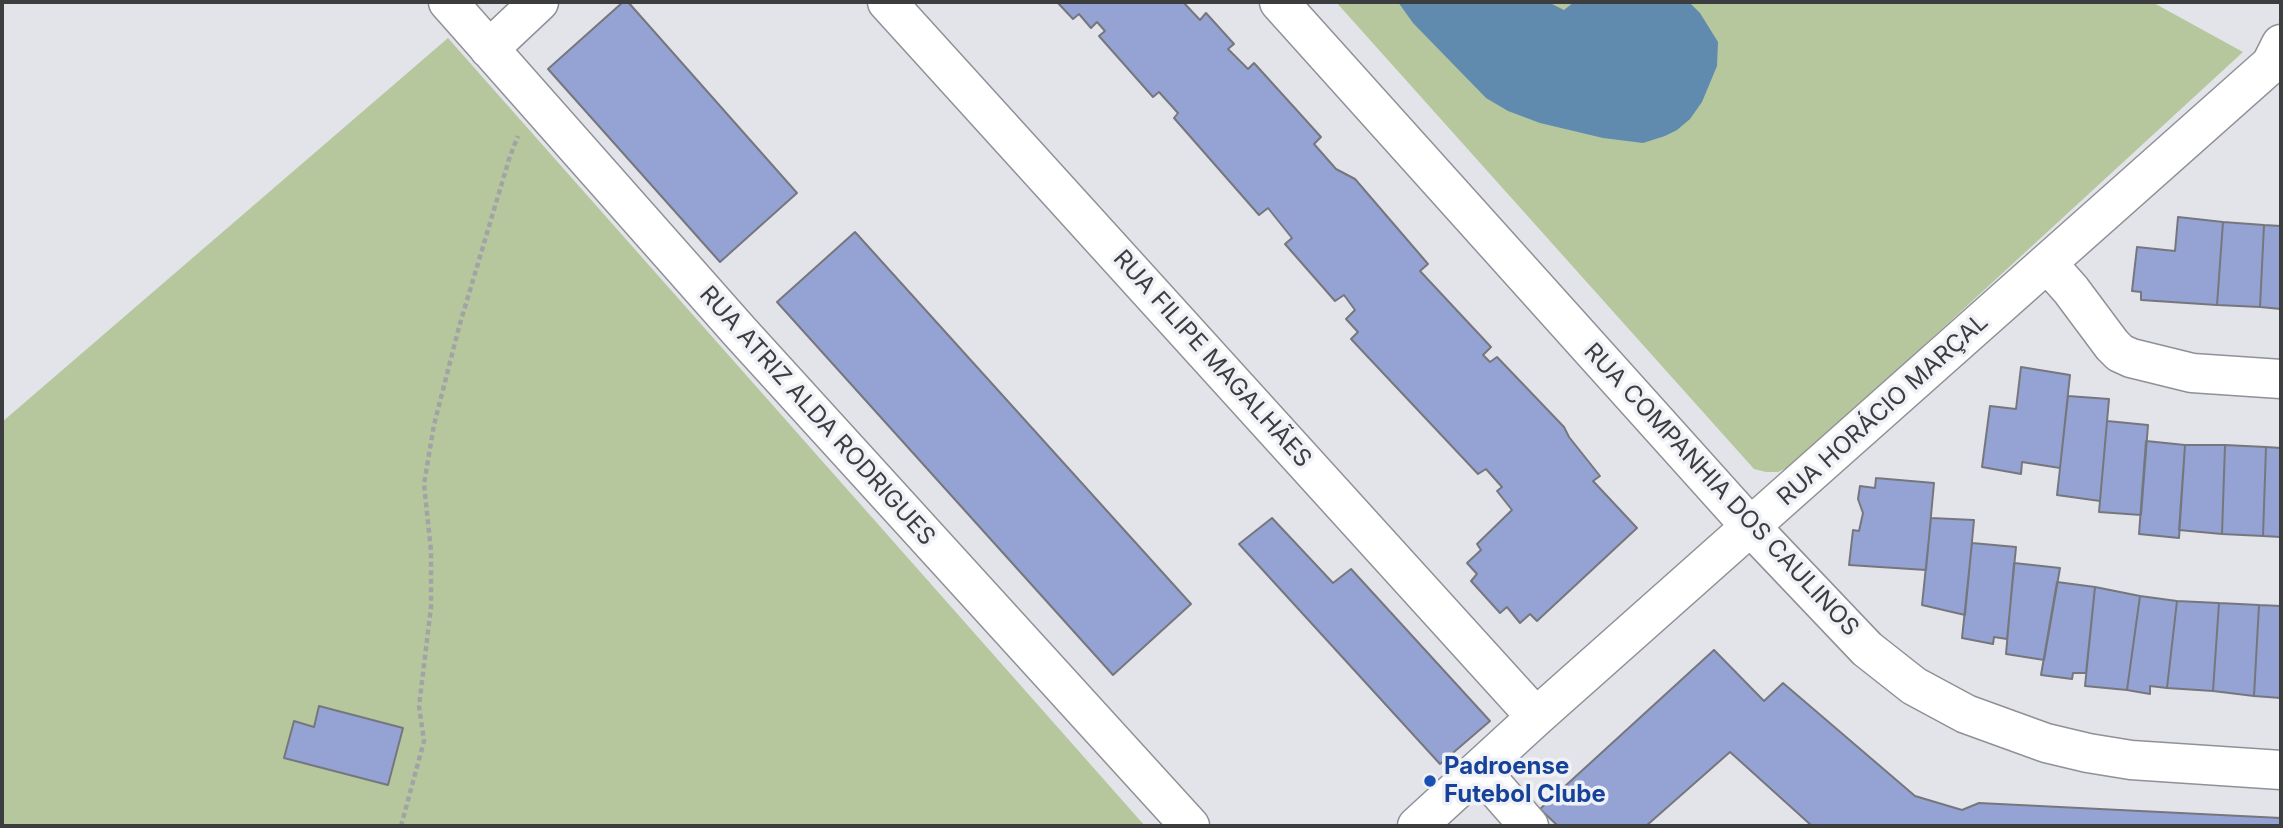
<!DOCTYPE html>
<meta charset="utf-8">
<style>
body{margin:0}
#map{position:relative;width:2283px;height:828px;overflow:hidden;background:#e2e4ea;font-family:Inter,sans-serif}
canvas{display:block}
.frame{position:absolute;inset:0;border:4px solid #3c3d3f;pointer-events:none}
</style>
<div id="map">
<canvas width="2283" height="828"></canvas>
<div class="frame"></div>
</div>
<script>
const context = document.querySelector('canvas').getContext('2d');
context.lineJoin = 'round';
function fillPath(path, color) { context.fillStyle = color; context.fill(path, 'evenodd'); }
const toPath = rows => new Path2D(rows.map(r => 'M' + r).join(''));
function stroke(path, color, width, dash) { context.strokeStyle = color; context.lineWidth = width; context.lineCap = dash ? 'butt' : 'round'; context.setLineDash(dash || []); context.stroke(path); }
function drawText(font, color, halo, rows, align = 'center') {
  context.font = font + ' Inter,sans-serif'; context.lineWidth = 7; context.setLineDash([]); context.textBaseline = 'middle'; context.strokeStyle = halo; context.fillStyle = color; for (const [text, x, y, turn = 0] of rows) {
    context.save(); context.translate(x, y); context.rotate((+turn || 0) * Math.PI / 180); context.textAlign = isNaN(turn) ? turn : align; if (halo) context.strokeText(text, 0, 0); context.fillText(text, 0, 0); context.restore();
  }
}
fillPath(toPath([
 [1336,2,2152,2,2243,52,1795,464,1778,472,1766,472,1754,469],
 [448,38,1145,826,2,826,2,422]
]), '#b7c79d');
fillPath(toPath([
 [1398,2,1548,2,1564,10,1574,2,1689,2,1700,13,1718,42,1717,66,1702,102,1690,119,1677,130,1665,136,1643,143,1603,138,1540,123,1508,111,1486,98,1413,23]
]), '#608baf');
const building = toPath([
 [623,2,628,2,797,193,720,262,548,69,623,2],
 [1057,2,1183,2,1200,20,1206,13,1234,44,1228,49,1248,69,1254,63,1321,137,1314,144,1336,169,1355,179,1428,264,1420,271,1491,347,1483,355,1490,362,1497,357,1564,427,1569,437,1600,476,1593,481,1637,528,1537,621,1530,614,1520,623,1507,607,1500,613,1471,581,1477,574,1467,563,1481,550,1477,544,1512,510,1497,491,1502,487,1486,469,1478,474,1351,339,1358,332,1346,319,1355,310,1344,295,1335,301,1285,244,1292,238,1268,208,1259,215,1174,118,1178,113,1159,92,1153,97,1099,36,1105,31,1097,22,1091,28,1079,14,1073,19,1057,2],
 [2178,217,2223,222,2217,305,2141,300,2141,292,2132,291,2137,247,2175,251,2178,217],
 [2223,222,2264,225,2260,307,2217,305,2223,222],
 [2264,225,2281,226,2281,309,2260,307,2264,225],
 [855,232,1191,604,1113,675,777,302,855,232],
 [2021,367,2070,375,2060,468,2022,462,2021,474,1982,467,1990,406,2016,409,2021,367],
 [2068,396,2109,399,2100,501,2057,495,2068,396],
 [2107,421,2148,425,2141,515,2099,512,2107,421],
 [2146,441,2185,445,2179,538,2139,534,2146,441],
 [2185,445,2225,445,2222,534,2179,530,2185,445],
 [2225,445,2266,447,2263,536,2222,534,2225,445],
 [2266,447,2281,448,2281,537,2263,536,2266,447],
 [1876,478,1934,483,1926,570,1849,565,1853,530,1859,531,1863,513,1858,499,1860,486,1875,488,1876,478],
 [1272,518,1333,583,1351,569,1490,721,1440,764,1239,544,1272,518],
 [1931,518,1974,520,1965,615,1922,605,1931,518],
 [1972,543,2016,547,2007,639,1994,637,1993,644,1962,638,1972,543],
 [2014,563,2060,568,2044,660,2006,654,2014,563],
 [2057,582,2095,587,2086,673,2073,673,2072,679,2041,675,2057,582],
 [2095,587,2140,596,2127,690,2085,686,2095,587],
 [2140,596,2177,601,2167,688,2150,686,2150,694,2127,690,2140,596],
 [2177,601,2219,603,2213,691,2167,688,2177,601],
 [2219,603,2259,605,2254,696,2213,691,2219,603],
 [2259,605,2281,606,2281,698,2254,696,2259,605],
 [1714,650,1764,701,1783,683,1915,796,1962,810,1979,803,2281,818,2281,826,1812,826,1730,752,1646,826,1558,826,1540,809,1714,650],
 [319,706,403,728,388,785,284,758,294,721,314,727,319,706]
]);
fillPath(building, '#95a3d4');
stroke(building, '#75777c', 2);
const minor = toPath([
 [448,2,740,332,1190,826],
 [887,2,1536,717],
 [1279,2,1751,527,1867,649,1914,686,1966,714,2046,743,2088,753,2131,760,2281,770],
 [489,49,539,2],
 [2048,264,2071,290,2112,345,2120,353,2131,358,2192,373,2281,379],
 [1480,770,1529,826],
 [1417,826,1536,717,2271,64,2281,44]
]);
stroke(minor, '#8f9196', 41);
stroke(toPath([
 [401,826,424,741,419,706,431,607,431,551,424,484,434,425,459,327,510,156,518,136]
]), '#a1a3a7', 4.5, [5, 3.5]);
stroke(minor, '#fff', 38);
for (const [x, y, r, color] of [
 [1430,781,7,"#1a4fb4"]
]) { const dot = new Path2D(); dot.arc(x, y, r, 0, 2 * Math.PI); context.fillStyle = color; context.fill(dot); stroke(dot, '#eff1f7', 2.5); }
drawText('24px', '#3c3d3f', '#eff1f7', [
 ["RUA FILIPE MAGALHÃES",1212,359,48],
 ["RUA HORÁCIO MARÇAL",1883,410,-42],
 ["RUA ATRIZ ALDA RODRIGUES",817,416,48],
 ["RUA COMPANHIA DOS CAULINOS",1721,490,47]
]);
drawText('bold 24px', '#164399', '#eff1f7', [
 ["Padroense",1444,767],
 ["Futebol Clube",1444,795]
], 'left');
</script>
